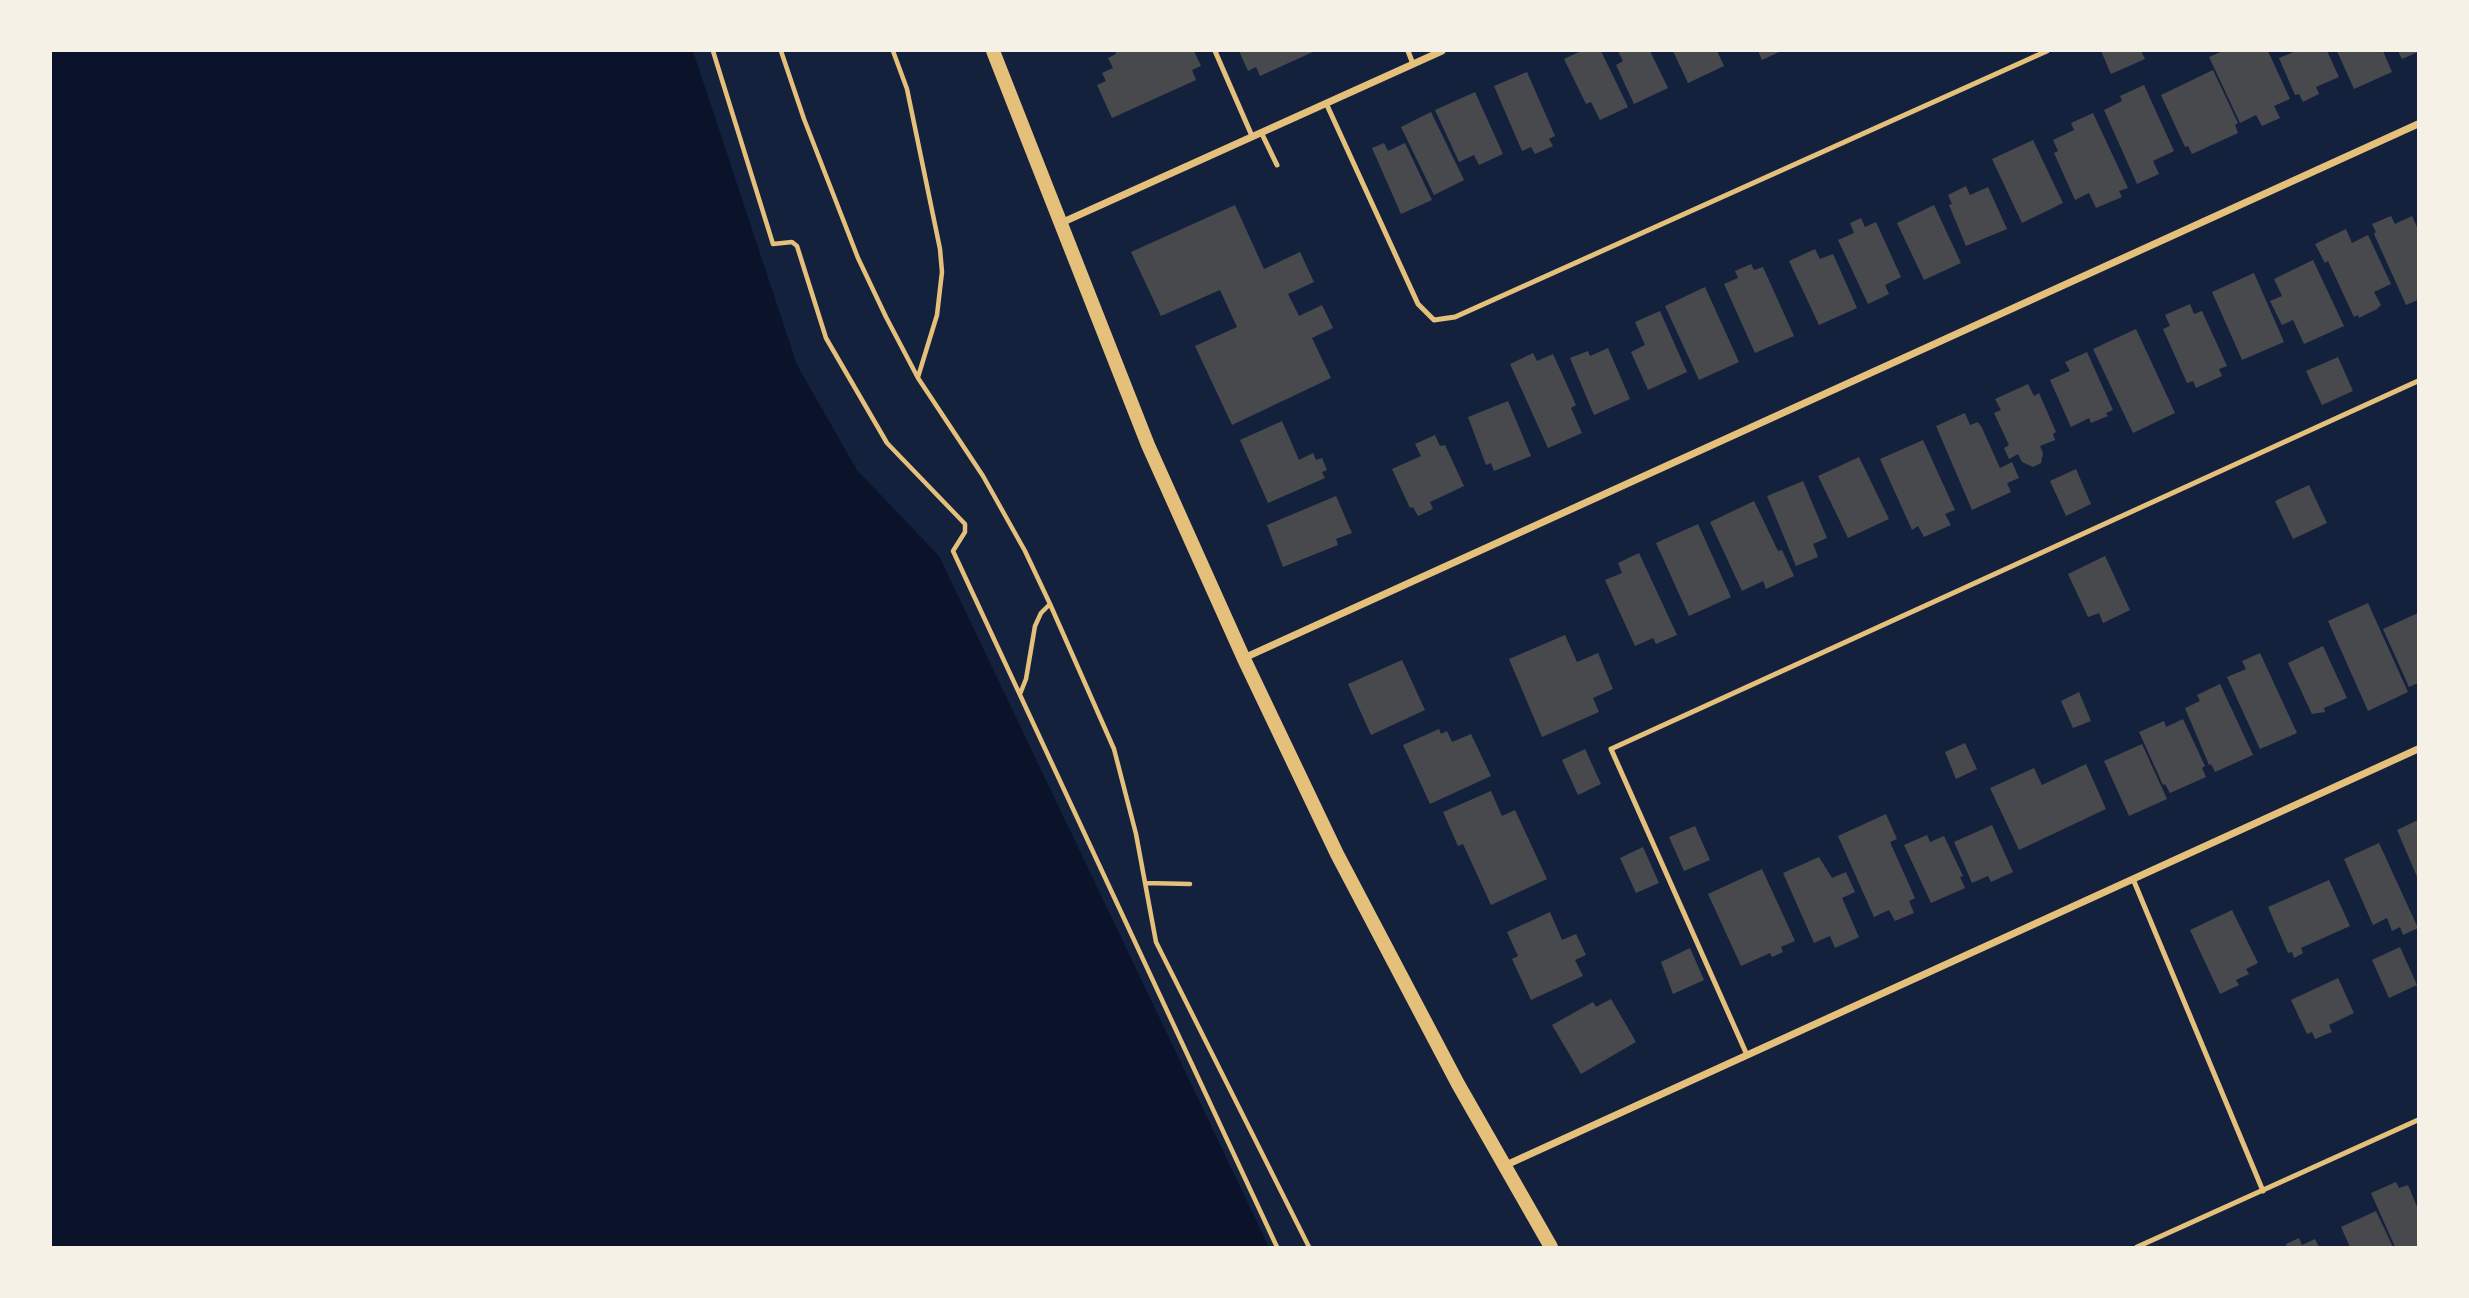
<!DOCTYPE html>
<style>
body{margin:0}
#map{position:relative;width:2469px;height:1298px;overflow:hidden;background:#14213d;font-family:"Open Sans",sans-serif}
canvas{display:block}
.frame{position:absolute;inset:0;border:52px solid #f6f1e7;pointer-events:none}
</style>
<div id="map">
<canvas width="2469" height="1298"></canvas>
<div class="frame"></div>
</div>
<script>
const context = document.querySelector('canvas').getContext('2d');
context.lineJoin = 'round';
function fillPath(path, color) { context.fillStyle = color; context.fill(path, 'evenodd'); }
const toPath = rows => new Path2D(rows.map(r => 'M' + r).join(''));
function stroke(path, color, width, dash) { context.strokeStyle = color; context.lineWidth = width; context.lineCap = dash ? 'butt' : 'round'; context.setLineDash(dash || []); context.stroke(path); }
fillPath(toPath([
 [51,51,693,51,797,365,857,470,939,556,1269,1247,51,1247]
]), '#0b132b');
fillPath(toPath([
 [1115,51,1194,51,1201,66,1192,70,1196,80,1112,118,1097,85,1106,81,1102,73,1113,68,1108,58,1116,54],
 [1239,51,1315,51,1260,76,1256,67,1248,71],
 [1581,51,1601,51,1628,107,1600,120,1591,102,1586,104,1564,59],
 [1618,51,1650,51,1668,88,1634,104,1616,65,1623,61],
 [1673,51,1717,51,1724,66,1688,83],
 [1758,51,1781,51,1762,60],
 [2101,51,2141,51,2145,59,2111,74],
 [2223,51,2268,51,2290,99,2274,106,2280,118,2262,126,2256,115,2240,123,2209,57],
 [2296,51,2327,51,2339,77,2316,87,2319,94,2303,102,2299,94,2295,95,2279,58],
 [2337,51,2383,51,2392,72,2354,89],
 [2398,51,2418,51,2418,52,2402,59],
 [2213,70,2238,123,2235,125,2238,133,2192,154,2188,146,2185,147,2161,95],
 [1527,72,1555,136,1549,139,1553,146,1535,154,1531,147,1522,151,1494,86],
 [2144,85,2174,151,2153,161,2159,174,2137,184,2104,110,2122,101,2120,96],
 [1475,92,1503,154,1479,165,1474,155,1459,162,1435,110],
 [1431,112,1464,180,1434,195,1401,127],
 [2093,113,2128,188,2119,191,2122,197,2096,208,2089,193,2075,200,2054,153,2058,151,2053,140,2074,130,2071,123],
 [2033,140,2063,203,2022,223,1992,159],
 [1384,143,1388,151,1405,143,1432,200,1401,214,1372,148],
 [1966,186,1970,195,1988,187,2007,229,1966,246,1949,205,1952,204,1948,195],
 [1235,205,1264,269,1300,252,1314,282,1288,294,1299,316,1322,305,1333,328,1312,338,1331,378,1232,425,1195,346,1237,327,1220,290,1161,316,1131,252],
 [1934,205,1961,263,1924,280,1897,223],
 [2391,216,2395,224,2412,216,2418,229,2418,300,2406,305,2374,234,2376,232,2372,224],
 [1861,218,1865,227,1876,222,1901,277,1885,285,1889,294,1868,304,1838,240,1854,233,1850,223],
 [2346,229,2352,243,2368,235,2391,284,2374,292,2381,305,2377,309,2359,318,2358,315,2354,317,2328,261,2325,263,2315,244],
 [1815,249,1820,259,1833,254,1857,308,1819,325,1789,261],
 [2313,260,2344,326,2304,344,2293,320,2282,325,2270,301,2282,296,2274,279],
 [1751,264,1754,270,1763,267,1794,336,1755,353,1724,284,1738,278,1735,271],
 [2254,273,2284,342,2242,360,2212,292],
 [1705,287,1739,362,1699,380,1665,306],
 [2190,304,2194,314,2202,311,2227,366,2219,369,2222,376,2196,388,2193,381,2187,383,2163,329,2170,326,2165,315],
 [1660,311,1687,372,1648,390,1631,352,1645,345,1635,322],
 [2136,329,2175,413,2133,433,2093,349],
 [1608,348,1630,399,1594,415,1570,358,1588,351,1590,356],
 [2087,352,2113,410,2106,413,2108,416,2091,423,2089,418,2071,427,2050,380,2070,371,2065,362],
 [1533,353,1537,361,1553,354,1576,405,1571,408,1582,433,1548,448,1510,364],
 [2338,357,2353,391,2322,405,2306,371],
 [2028,384,2034,396,2039,393,2056,432,2053,434,2055,440,2040,446,2043,453,2041,463,2033,467,2022,462,2018,454,2009,459,2004,448,2009,445,1994,413,2001,410,1995,399],
 [1508,401,1531,456,1494,471,1491,463,1486,465,1468,417],
 [1965,413,1970,425,1978,422,1982,428,2000,468,2012,462,2019,478,2007,483,2011,492,1972,510,1936,426],
 [1282,421,1299,460,1313,453,1316,460,1322,458,1327,470,1322,472,1325,478,1268,503,1240,440],
 [1435,435,1440,446,1445,445,1464,486,1430,502,1433,509,1418,516,1413,507,1410,508,1392,469,1421,456,1415,444],
 [1923,440,1955,510,1945,514,1951,525,1924,537,1918,526,1912,530,1880,459],
 [1859,457,1889,519,1848,538,1818,476],
 [2076,469,2091,504,2066,516,2050,481],
 [1803,481,1827,538,1813,544,1818,557,1796,566,1767,496],
 [2309,485,2327,523,2293,539,2275,501],
 [1336,496,1352,533,1336,539,1338,545,1283,567,1267,525],
 [1754,501,1778,551,1782,550,1794,576,1766,589,1763,581,1742,591,1710,522],
 [1698,524,1731,597,1689,616,1656,543],
 [1639,553,1677,635,1656,644,1653,638,1635,646,1605,580,1622,573,1618,563],
 [2105,556,2130,610,2103,623,2099,613,2088,617,2068,574],
 [2368,603,2408,692,2368,711,2328,621],
 [2418,613,2418,683,2409,687,2383,629],
 [1565,635,1577,662,1598,653,1613,689,1593,698,1599,712,1542,737,1509,659],
 [2323,646,2347,698,2324,708,2325,712,2312,714,2288,663],
 [2260,653,2297,733,2260,749,2227,677,2246,669,2242,661],
 [1402,660,1425,710,1371,735,1348,684],
 [2220,684,2253,755,2215,772,2211,764,2209,765,2185,708,2200,701,2197,695],
 [2079,692,2091,721,2073,728,2061,701],
 [2183,719,2205,766,2202,768,2206,777,2170,793,2165,784,2163,785,2139,732,2164,721,2166,727],
 [1439,729,1441,734,1447,731,1452,742,1471,734,1491,776,1430,804,1403,745],
 [1965,743,1977,769,1956,779,1945,752],
 [2142,744,2167,799,2129,816,2104,761],
 [1585,749,1601,784,1578,795,1562,760],
 [2086,764,2106,809,2019,850,1990,788,2034,768,2042,785],
 [1491,791,1502,816,1515,810,1547,879,1491,905,1463,844,1458,846,1443,812],
 [1886,814,1897,839,1890,842,1915,898,1909,901,1914,913,1895,921,1889,910,1874,917,1838,836],
 [2418,820,2418,879,2397,830],
 [1992,825,2013,872,1991,882,1988,876,1972,883,1954,842],
 [1695,826,1710,860,1684,871,1669,837],
 [1927,835,1930,842,1944,836,1963,876,1960,877,1965,888,1931,903,1904,845],
 [2379,843,2418,928,2403,935,2400,927,2392,931,2387,918,2373,925,2344,859],
 [1643,847,1659,883,1636,893,1620,858],
 [1819,857,1832,878,1846,872,1855,892,1842,898,1859,937,1835,948,1830,936,1814,943,1783,873],
 [1762,869,1795,941,1781,947,1783,952,1772,957,1770,953,1741,966,1708,894],
 [2329,880,2350,926,2301,948,2303,953,2294,958,2292,952,2288,953,2268,907],
 [2232,910,2258,963,2246,969,2249,974,2236,980,2239,985,2220,994,2190,930],
 [1550,912,1562,940,1576,934,1586,955,1575,960,1583,976,1531,1000,1512,959,1518,956,1507,932],
 [2400,947,2417,985,2389,998,2372,960],
 [1690,948,1704,980,1673,994,1661,962],
 [2338,978,2354,1013,2329,1025,2332,1032,2315,1039,2312,1032,2307,1034,2291,1000],
 [1611,999,1636,1042,1581,1074,1552,1025,1593,1002,1596,1007],
 [2396,1182,2399,1188,2408,1185,2418,1209,2418,1247,2395,1247,2371,1193],
 [2376,1211,2393,1247,2350,1247,2341,1227],
 [2299,1238,2302,1245,2315,1239,2319,1247,2287,1247,2286,1244]
]), '#48494c');
stroke(toPath([
 [713,51,773,244,792,242,797,246,826,338,887,443,965,524,965,532,953,551,1277,1247],
 [781,51,804,119,858,258,886,317,918,378,983,476,1025,551,1050,604,1114,749,1136,834,1156,942,1309,1247],
 [893,51,907,89,940,249,942,272,937,315,918,377],
 [1020,694,1026,679,1035,626,1041,613,1050,604],
 [1145,883,1190,884]
]), '#e5c07b', 4.5);
stroke(toPath([
 [1215,51,1252,136],
 [1408,51,1413,64],
 [1326,103,1418,304,1434,320,1455,317,2047,51],
 [1261,132,1277,165],
 [2133,879,2263,1191],
 [1747,1055,1611,749,2418,381],
 [2137,1247,2418,1120]
]), '#e5c07b', 5);
stroke(toPath([
 [1061,223,1442,51],
 [1244,658,2418,124],
 [1504,1166,2418,749]
]), '#e5c07b', 7);
stroke(toPath([
 [993,51,1148,445,1244,659,1337,854,1458,1084,1551,1247]
]), '#e5c07b', 14);
</script>
